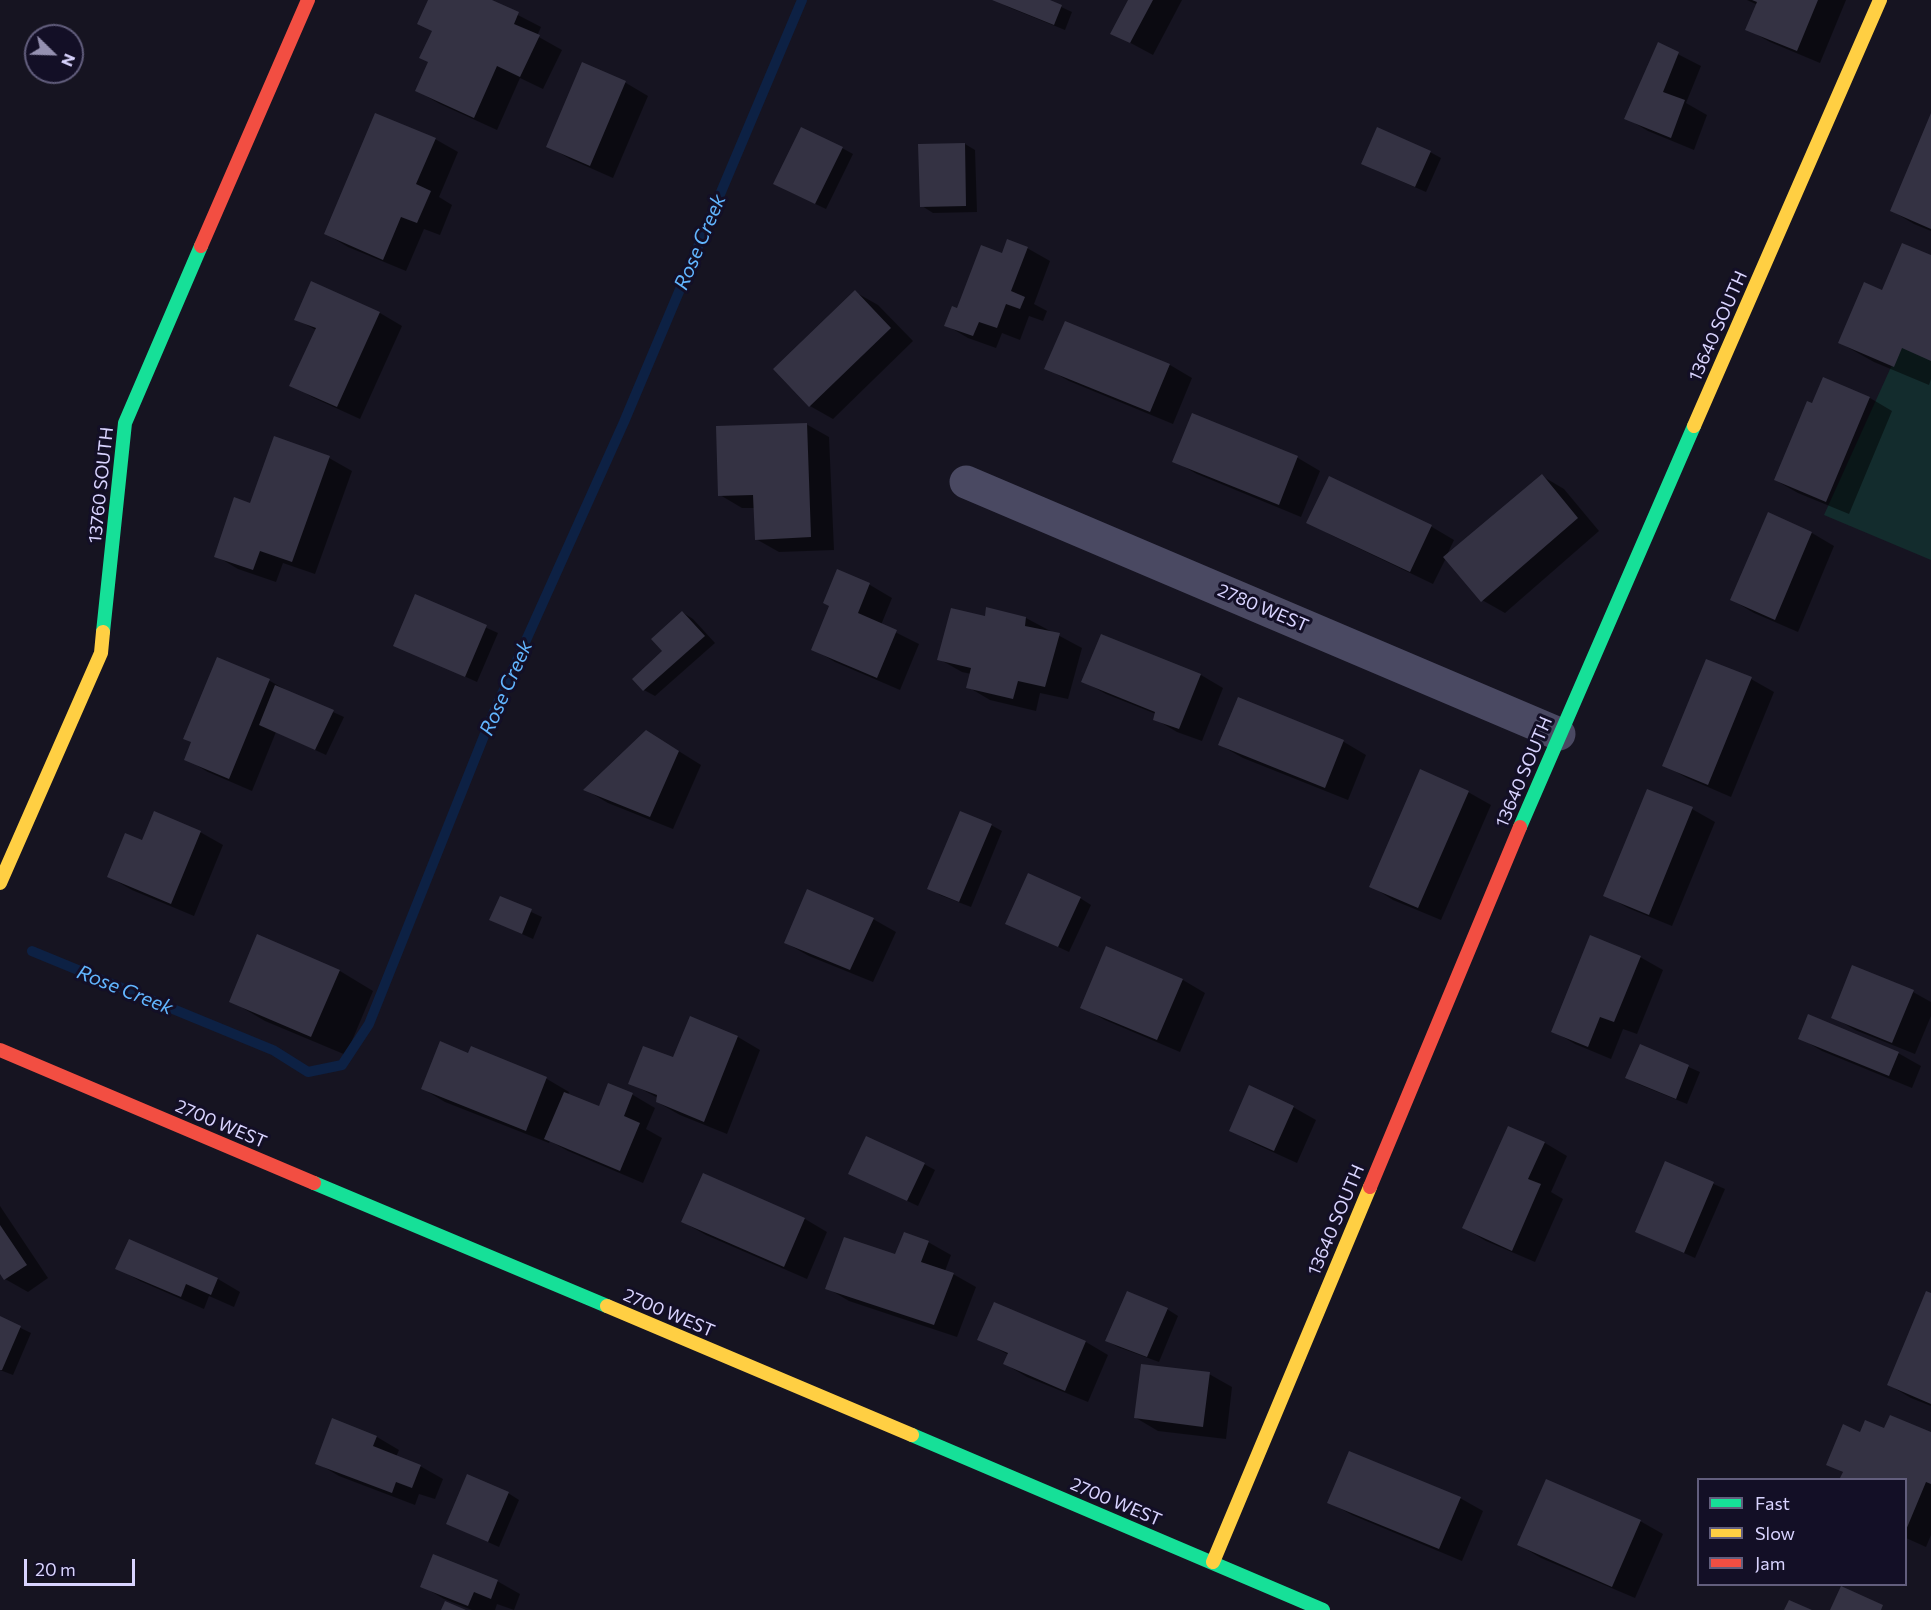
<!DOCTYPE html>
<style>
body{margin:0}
#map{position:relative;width:1931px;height:1610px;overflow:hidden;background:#161421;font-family:Commissioner,sans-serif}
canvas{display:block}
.legend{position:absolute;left:1697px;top:1478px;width:210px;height:108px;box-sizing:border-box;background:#130f26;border:2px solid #625e7d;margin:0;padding:8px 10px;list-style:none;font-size:18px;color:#d9d4ff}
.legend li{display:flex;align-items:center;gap:12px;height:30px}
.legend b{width:30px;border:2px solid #625e7d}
.north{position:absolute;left:24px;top:24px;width:60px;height:60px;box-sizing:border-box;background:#130f26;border:2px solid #625e7d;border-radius:50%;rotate:113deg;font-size:16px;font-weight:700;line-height:24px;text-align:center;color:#d9d4ff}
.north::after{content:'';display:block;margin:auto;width:21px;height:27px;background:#9591b1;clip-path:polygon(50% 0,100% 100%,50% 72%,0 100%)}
.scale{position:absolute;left:24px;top:1559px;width:111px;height:27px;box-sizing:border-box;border:3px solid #d9d4ff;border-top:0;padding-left:8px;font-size:18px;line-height:21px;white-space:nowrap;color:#d9d4ff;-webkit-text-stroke:4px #130f26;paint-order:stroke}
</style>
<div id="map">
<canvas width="1931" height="1610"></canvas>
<ul class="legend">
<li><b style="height:8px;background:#16e098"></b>Fast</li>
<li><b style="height:8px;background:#ffcf43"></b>Slow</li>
<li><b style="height:8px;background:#f24e42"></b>Jam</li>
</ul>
<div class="north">N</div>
<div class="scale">20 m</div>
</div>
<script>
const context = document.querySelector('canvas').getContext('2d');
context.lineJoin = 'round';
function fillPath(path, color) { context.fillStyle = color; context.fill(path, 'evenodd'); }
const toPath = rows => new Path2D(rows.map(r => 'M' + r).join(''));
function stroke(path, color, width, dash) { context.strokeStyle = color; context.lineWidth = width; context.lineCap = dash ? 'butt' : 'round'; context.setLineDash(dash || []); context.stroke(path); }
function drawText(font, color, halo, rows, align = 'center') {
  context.font = font + ' Commissioner,sans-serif'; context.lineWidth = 6; context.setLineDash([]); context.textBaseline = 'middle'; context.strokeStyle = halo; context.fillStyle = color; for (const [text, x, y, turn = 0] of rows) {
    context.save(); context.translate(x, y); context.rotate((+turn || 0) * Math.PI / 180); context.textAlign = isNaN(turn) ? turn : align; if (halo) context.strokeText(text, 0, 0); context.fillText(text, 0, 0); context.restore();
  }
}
fillPath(toPath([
 [1915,314,1931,320,1931,560,1824,515]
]), '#132c2d');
fillPath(toPath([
 [430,0,489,0,541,27,537,36,562,50,543,89,520,78,497,130,440,104,417,91,430,63,433,31],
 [1046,0,1072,12,1065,30,1008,7,997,1],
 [1130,0,1182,0,1153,55,1112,33],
 [1747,0,1846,0,1820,63,1770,42,1747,29,1758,5],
 [1658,44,1701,66,1686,103,1707,115,1694,150,1648,131,1626,118],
 [583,64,626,83,648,96,613,178,570,159,548,146],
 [1931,117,1931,231,1914,224,1892,211],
 [435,139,458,152,439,197,452,205,440,235,424,229,406,271,348,247,326,234],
 [965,144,975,150,977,212,933,213,922,206],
 [842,148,853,154,826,209,786,190],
 [1430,152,1441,158,1426,192,1373,169],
 [1027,248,1050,261,1034,304,1047,311,1043,321,1029,316,1020,340,1002,333,996,348,968,338,946,325,1003,255],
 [1931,256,1931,379,1929,385,1874,362,1840,343,1883,292],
 [312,283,380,313,402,326,360,419,314,398,291,385,316,330,296,319],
 [855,292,878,305,913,341,833,419,810,406],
 [1065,323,1170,365,1192,378,1173,424,1069,381,1046,368],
 [1824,379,1870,398,1892,411,1849,514,1798,493,1775,480],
 [1193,415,1298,458,1320,471,1301,517,1197,474,1174,461],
 [806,424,829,437,834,550,779,552,756,539,755,508,742,508,720,495],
 [329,458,352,471,315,574,283,563,276,582,238,569,216,556,251,505],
 [1542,476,1564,489,1599,531,1505,613,1482,600,1446,558,1433,584,1331,535,1308,522,1330,478,1432,527,1454,540,1447,555],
 [1769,514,1812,533,1834,546,1798,632,1754,613,1732,600],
 [838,571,870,585,892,598,881,625,919,644,900,690,835,662,813,649,831,606],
 [416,596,498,633,477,682,395,645],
 [682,612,693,619,715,643,655,696,644,690,634,679,664,651],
 [987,618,1026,618,1082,648,1068,699,1040,693,1036,711,990,700,968,687,971,674,962,672,939,659],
 [1102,635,1201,675,1223,688,1202,741,1177,732,1155,719,1156,714,1106,694,1083,681],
 [218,659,270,681,293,694,344,717,326,755,276,732,252,791,208,772,186,759],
 [1751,679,1774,692,1731,797,1687,778,1664,765],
 [1239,699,1344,742,1366,755,1348,800,1243,758,1220,745],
 [669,745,701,765,673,829,608,803,586,790],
 [1468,792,1491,805,1441,920,1393,900,1371,886],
 [1692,809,1715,822,1672,926,1628,908,1605,895],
 [991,825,1002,831,971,907,940,895,929,888],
 [200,832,223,845,194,916,132,890,109,877],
 [501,898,542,917,533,939,491,920],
 [1080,898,1091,905,1069,952,1007,923],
 [873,919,896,932,873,982,809,956,786,943],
 [258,936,340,971,373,991,346,1055,265,1021,231,1001],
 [1107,948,1183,980,1205,993,1180,1052,1105,1020,1082,1007],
 [1640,957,1663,970,1637,1034,1623,1029,1611,1059,1575,1044,1553,1031],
 [1913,992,1931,1002,1931,1016,1915,1054,1855,1030,1833,1017],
 [691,1018,738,1037,760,1050,727,1134,680,1115,657,1102,658,1098,630,1083,674,1059],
 [1800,1038,1898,1053,1921,1066,1912,1088,1822,1051],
 [1640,1046,1700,1072,1687,1104,1638,1084,1627,1078],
 [471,1048,547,1079,569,1092,568,1095,599,1108,609,1085,633,1095,655,1108,646,1129,662,1138,643,1183,568,1151,550,1141,549,1143,445,1102,423,1089,469,1055],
 [1293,1107,1316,1120,1297,1163,1253,1143,1231,1130],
 [1508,1128,1545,1143,1567,1156,1551,1192,1563,1199,1535,1262,1486,1241,1464,1228],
 [1666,1163,1725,1189,1695,1258,1637,1232],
 [924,1164,935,1170,918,1206,861,1179],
 [0,1206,48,1278,28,1292,5,1279,0,1272],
 [805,1219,827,1232,807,1279,706,1235,683,1222],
 [130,1241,218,1279,240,1292,234,1307,209,1296,204,1309,140,1281,117,1268],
 [928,1242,951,1255,945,1271,953,1274,976,1287,957,1337,849,1301,827,1288],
 [1931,1294,1931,1406,1911,1398,1889,1385],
 [995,1304,1086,1342,1108,1355,1088,1402,1027,1377,1005,1364,1009,1355,979,1339],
 [1167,1309,1178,1316,1159,1362,1118,1347,1107,1341],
 [0,1318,31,1333,13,1375,0,1370],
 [1209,1374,1232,1387,1226,1439,1158,1431,1136,1418],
 [333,1420,377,1437,399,1450,396,1457,420,1466,443,1479,435,1499,419,1494,415,1505,339,1476,317,1463],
 [1861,1434,1931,1434,1931,1535,1926,1547,1906,1538,1906,1480,1844,1473,1828,1464],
 [508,1493,519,1500,499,1547,448,1524],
 [1460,1498,1483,1511,1462,1561,1352,1515,1329,1502],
 [1640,1521,1663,1534,1635,1598,1541,1558,1519,1545],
 [497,1581,520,1594,514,1610,497,1604,495,1610,472,1610,444,1599,422,1586]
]), '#0007');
stroke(toPath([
 [32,951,273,1050,308,1072,342,1065,369,1024,492,716,624,422,802,0]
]), '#0d2144', 10);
fillPath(toPath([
 [428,0,492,0,519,12,514,24,540,35,520,77,497,66,474,118,415,91,428,62,419,58,432,31,417,24],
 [992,0,1050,0,1062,5,1054,25],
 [1128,0,1153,0,1130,43,1110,34],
 [1752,0,1818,0,1797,51,1745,30,1757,2],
 [1658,42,1679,52,1663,92,1685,100,1671,138,1624,119],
 [582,62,626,81,590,166,546,147],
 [375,113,436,138,416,184,431,191,417,223,401,217,383,260,324,234],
 [1931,113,1931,229,1890,211],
 [801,127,843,147,815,204,773,184],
 [1377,127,1431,151,1415,187,1361,164],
 [965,143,966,206,920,207,918,144],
 [1007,239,1028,247,1011,291,1025,297,1020,309,1006,304,997,328,979,322,973,336,944,326,952,306,957,308,981,245,1002,253],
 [1902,243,1931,255,1931,361,1902,348,1894,367,1838,343,1864,282,1882,290],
 [311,281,380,312,337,407,289,386,316,328,294,320],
 [855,290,891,328,809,407,773,369],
 [1065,321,1170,364,1150,412,1044,369],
 [1823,377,1870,397,1826,502,1774,480,1807,401,1812,403],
 [1192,413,1298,456,1279,505,1172,462],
 [807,423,811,537,755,540,753,495,718,496,716,426],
 [274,436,330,456,292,562,260,551,253,570,214,557,234,497,250,503],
 [1542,474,1578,518,1481,602,1443,557],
 [1329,476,1432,525,1410,572,1306,523],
 [1768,512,1812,532,1775,620,1730,600],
 [837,569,870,583,858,613,897,630,877,678,811,650,829,606,823,603],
 [415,594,487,625,465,677,393,646],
 [986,607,1026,617,1025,626,1060,633,1045,687,1018,681,1013,699,966,688,971,668,937,660,951,608,985,616],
 [682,611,705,636,643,691,632,679,662,651,651,639],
 [1101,634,1201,674,1179,729,1153,720,1155,712,1081,682],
 [217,657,270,679,229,779,184,760,191,742,183,739],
 [1706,659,1752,677,1708,785,1662,766],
 [275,685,334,710,315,750,259,725],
 [1238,697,1344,740,1325,788,1218,745],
 [646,730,679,751,650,817,583,790],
 [1420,769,1469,791,1418,908,1369,887],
 [1647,789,1693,807,1649,915,1603,896],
 [154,811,201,831,171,904,107,877,125,833,142,840],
 [960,811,992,824,959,902,927,889],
 [1028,873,1081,897,1058,947,1005,924],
 [807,889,874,918,850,970,784,943],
 [500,896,532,909,522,934,489,920],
 [257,934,340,970,311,1037,229,1002],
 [1590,935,1641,956,1614,1022,1600,1017,1588,1047,1551,1032],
 [1106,946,1183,979,1157,1040,1080,1008],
 [1852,965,1914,990,1892,1043,1831,1018],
 [1808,1014,1899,1052,1889,1076,1798,1039],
 [690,1016,738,1036,704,1122,656,1102,657,1095,628,1084,643,1046,673,1057],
 [440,1041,468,1053,471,1046,547,1077,526,1131,421,1089],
 [1640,1044,1689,1065,1676,1099,1625,1078],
 [608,1083,633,1093,624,1116,640,1123,620,1171,544,1139,564,1092,599,1106],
 [1249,1085,1294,1106,1274,1151,1229,1131],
 [1508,1126,1545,1142,1528,1179,1541,1184,1512,1251,1462,1228],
 [866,1136,925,1163,907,1201,848,1174],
 [1665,1161,1714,1182,1684,1253,1635,1232],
 [703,1173,805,1218,784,1267,681,1222],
 [0,1225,27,1265,4,1280,0,1274],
 [904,1232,929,1241,921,1262,954,1273,934,1325,825,1289,844,1237,895,1254],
 [129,1239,218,1278,211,1295,186,1284,181,1297,115,1269],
 [1127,1291,1168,1308,1147,1357,1105,1341],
 [1926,1291,1931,1293,1931,1404,1887,1385],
 [994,1302,1086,1341,1065,1391,1003,1364,1008,1353,977,1340],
 [0,1316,21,1326,2,1370,0,1370],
 [1141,1364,1210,1372,1203,1427,1134,1418],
 [1890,1415,1931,1432,1931,1484,1926,1482,1906,1530,1906,1480,1839,1480,1843,1472,1826,1465,1843,1424,1860,1432,1865,1420,1884,1428],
 [332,1418,377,1436,373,1446,421,1465,412,1488,396,1482,392,1493,315,1464],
 [1349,1451,1461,1497,1439,1549,1327,1503],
 [467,1474,509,1492,488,1542,446,1524],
 [1546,1479,1641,1520,1612,1587,1517,1545],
 [433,1554,498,1580,491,1599,474,1592,468,1606,420,1587],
 [1841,1586,1883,1605,1881,1610,1830,1610],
 [1789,1600,1812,1610,1784,1610],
 [445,1601,466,1610,441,1610]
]), '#343243');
stroke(toPath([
 [966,482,1559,734]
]), '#4a4962', 33);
stroke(toPath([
 [103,632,125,423,201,246],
 [1520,827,1694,426],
 [314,1183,607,1306],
 [912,1435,1323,1610]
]), '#16e098', 14);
stroke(toPath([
 [1694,426,1880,0],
 [0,883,101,653,103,632],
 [607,1306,912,1435],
 [1213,1562,1370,1187]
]), '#ffcf43', 14);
stroke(toPath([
 [201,246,308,0],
 [0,1050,314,1183],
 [1370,1187,1520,827]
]), '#f24e42', 14);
drawText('18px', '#d9d4ff', '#130f26', [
 ["13640 SOUTH",1718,326,-66],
 ["13760 SOUTH",101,485,-84],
 ["2780 WEST",1263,608,23],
 ["13640 SOUTH",1524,772,-67],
 ["2700 WEST",221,1124,23],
 ["13640 SOUTH",1336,1220,-67],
 ["2700 WEST",669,1313,23],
 ["2700 WEST",1116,1502,23]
]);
drawText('italic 20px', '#62b6ff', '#130f26', [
 ["Rose Creek",700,242,-67],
 ["Rose Creek",506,688,-66],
 ["Rose Creek",125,990,22]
]);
</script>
